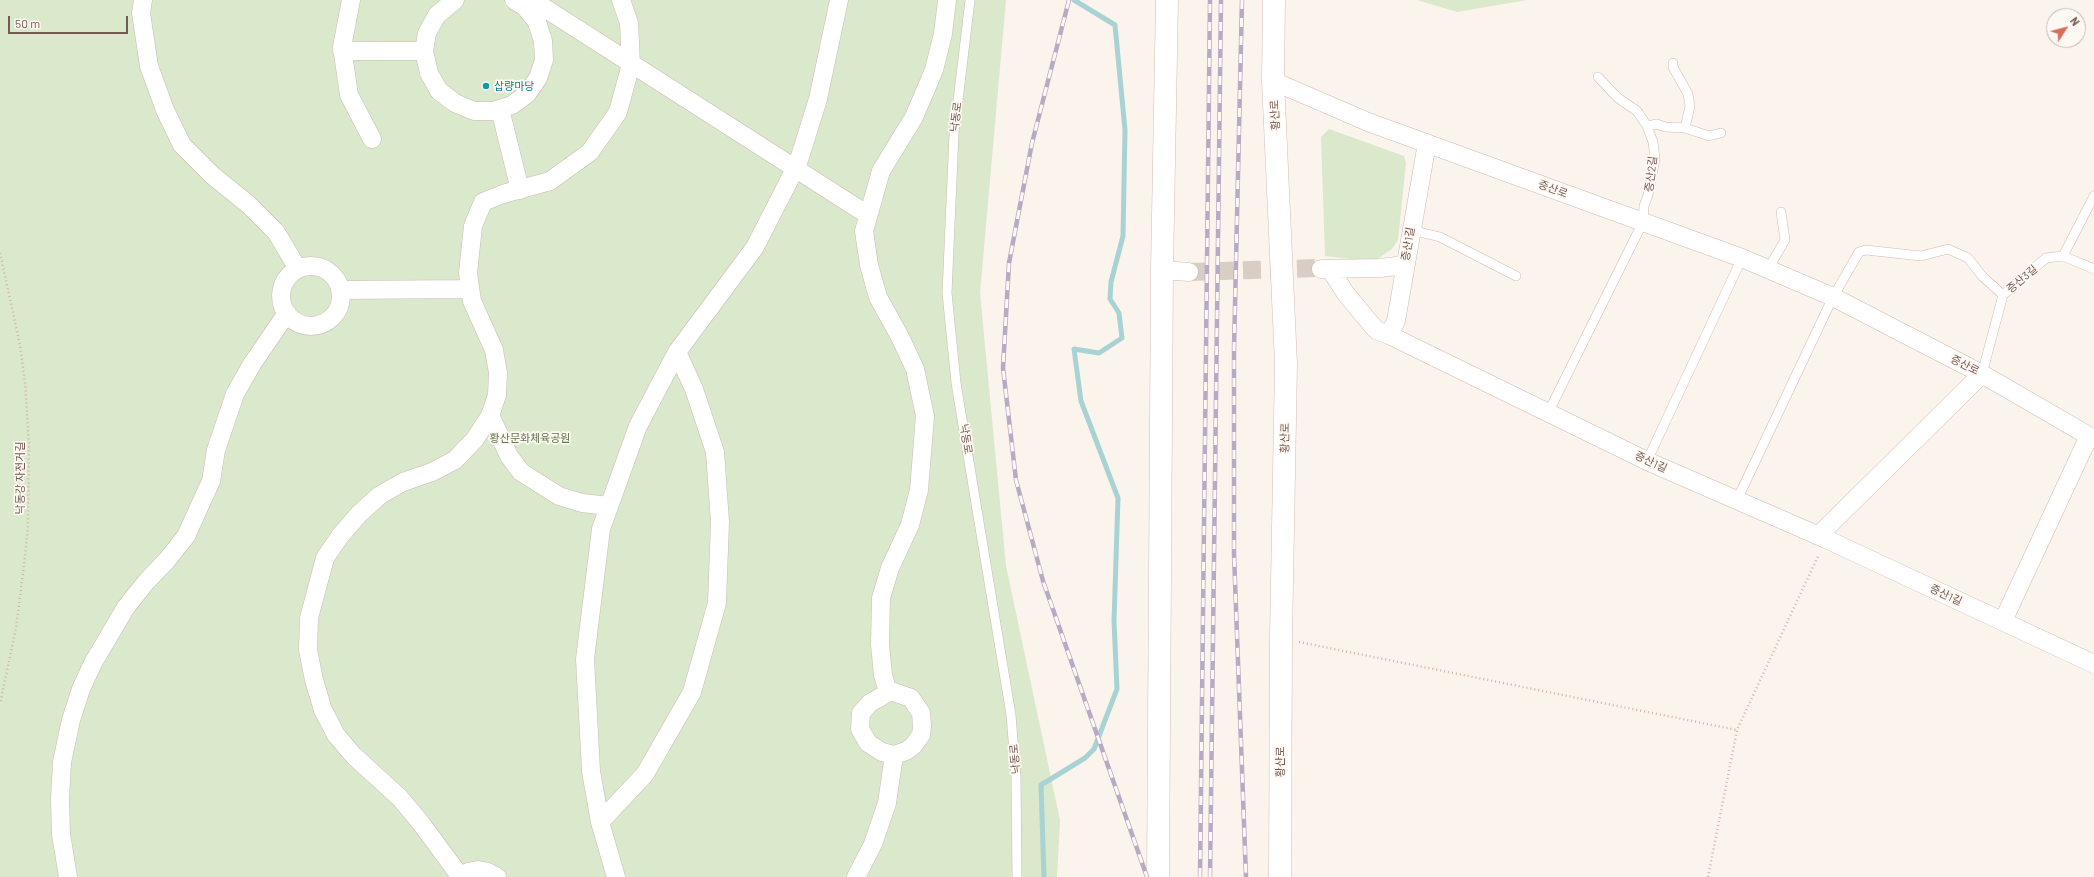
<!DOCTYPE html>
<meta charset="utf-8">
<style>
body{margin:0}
#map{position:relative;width:2094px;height:877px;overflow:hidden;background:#fbf4ec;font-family:Barlow,sans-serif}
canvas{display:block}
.north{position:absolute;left:2046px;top:8px;width:40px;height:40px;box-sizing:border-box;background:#fef8f3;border:1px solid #c7b9b2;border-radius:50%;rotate:54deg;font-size:11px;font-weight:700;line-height:16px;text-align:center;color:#745a51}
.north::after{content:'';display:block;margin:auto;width:14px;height:18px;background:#d86d5f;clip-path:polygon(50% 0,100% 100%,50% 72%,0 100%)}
.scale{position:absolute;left:8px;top:16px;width:120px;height:18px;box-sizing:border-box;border:2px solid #745a51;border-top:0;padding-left:5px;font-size:12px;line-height:14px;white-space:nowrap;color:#745a51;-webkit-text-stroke:3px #fef8f3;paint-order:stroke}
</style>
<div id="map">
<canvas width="2094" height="877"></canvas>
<div class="north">N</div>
<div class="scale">50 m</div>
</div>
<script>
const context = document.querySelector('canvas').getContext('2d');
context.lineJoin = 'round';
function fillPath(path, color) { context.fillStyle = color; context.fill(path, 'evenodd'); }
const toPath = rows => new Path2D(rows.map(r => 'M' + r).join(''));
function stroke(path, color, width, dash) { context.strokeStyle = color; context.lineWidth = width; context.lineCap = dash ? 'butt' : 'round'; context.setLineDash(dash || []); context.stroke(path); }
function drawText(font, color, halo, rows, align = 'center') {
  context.font = font + ' Barlow,"Noto Sans KR",sans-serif'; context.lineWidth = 3.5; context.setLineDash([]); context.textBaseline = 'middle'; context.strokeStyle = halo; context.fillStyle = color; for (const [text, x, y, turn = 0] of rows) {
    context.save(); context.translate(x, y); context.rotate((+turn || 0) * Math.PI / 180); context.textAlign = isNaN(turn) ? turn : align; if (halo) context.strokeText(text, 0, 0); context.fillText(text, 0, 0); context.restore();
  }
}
fillPath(toPath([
 [0,0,1006,0,980,293,1006,566,1060,820,1057,877,0,877],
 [1417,0,1527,0,1457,12],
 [1329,129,1404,156,1406,163,1398,240,1392,249,1373,262,1325,256,1321,137]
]), '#dae8cb');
stroke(toPath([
 [1044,877,1041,785,1085,758,1094,749,1117,689,1114,621,1118,498,1081,401,1074,349,1099,353,1122,338,1119,313,1110,299,1111,282,1123,236,1125,130,1115,25,1074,0]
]), '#a9d2d4', 5);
stroke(toPath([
 [1189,272,1318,268]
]), '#d9cec5', 18, [18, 9]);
const lane = toPath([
 [970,0,954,134,947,293,956,383,1011,715,1016,777,1017,877],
 [1647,126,1657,124,1665,127,1685,128,1690,106,1688,94,1673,67,1673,63],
 [1685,128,1709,136,1721,133],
 [1411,230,1440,237,1516,276],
 [2063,256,2094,196],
 [1768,269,1785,240,1781,212],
 [1982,374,2003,295,2046,258,2063,256,2094,269],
 [1548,413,1643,222,1644,206,1648,195,1655,159,1653,142,1647,126,1637,111,1618,98,1598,77],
 [1647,461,1742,258],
 [1737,500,1833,297,1859,252,1866,250,1921,256,1948,249,1968,258,1982,276,2003,295]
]);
const street = toPath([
 [143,0,141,13,149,66,165,110,182,145,212,175,249,205,276,232,298,269],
 [351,0,342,47,349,95,372,139],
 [455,0,437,15,427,33,424,51,429,73,439,91,455,103,474,111,493,111,512,105,527,94,538,78,544,60,543,41,537,22,525,7,514,0],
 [532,0,868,215],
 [342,51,424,51],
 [1273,81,1368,122,1742,258,1833,297,1982,374,2094,439],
 [500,109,520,190],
 [1427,143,1396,321,1389,335,1647,461,1826,539,2094,664],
 '281 296a30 30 0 1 1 60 0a30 30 0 1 1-60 0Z',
 [1321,269,1380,268,1405,265],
 [1330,269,1346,294,1376,330,1389,335],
 [1162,270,1189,272],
 [340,290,470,289],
 [490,415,509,456,521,472,559,496,582,503,609,506],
 [1818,536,1982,374],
 [2003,621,2089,436],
 [891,691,911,698,921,713,922,726,921,735,913,746,906,751,894,755,882,752,868,743,860,729,861,713,870,703,891,691],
 [888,692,883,675,880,645,881,598,890,568,910,525,919,490,925,416,915,369,900,337,878,297,869,265,864,231,881,171,914,117,934,70,943,34,947,0],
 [600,822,645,774,692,692,717,603,720,522,715,452,694,389,677,352],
 [460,876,420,822,400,798,354,756,336,735,323,710,314,680,308,650,309,618,325,558,340,536,359,514,380,495,403,482,432,472,455,460,475,439,490,416,497,395,498,373,494,350,472,301,468,273,473,226,483,202,503,194,550,181,590,152,618,112,631,64,629,23,621,0],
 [68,877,61,834,60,799,62,762,71,720,81,689,93,663,126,607,146,582,167,560,186,536,211,481,216,450,235,394,252,364,287,313],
 [459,877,468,872,478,870,488,872,497,877],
 [616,877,600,822,591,771,585,659,601,529,638,426,677,352,755,247,798,163,818,99,839,0],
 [856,877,873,844,887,803,894,755]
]);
const secondary = toPath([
 [1274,0,1273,81,1286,364,1281,638,1280,877],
 [1158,877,1162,270,1167,0]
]);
stroke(lane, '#cdbbb3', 10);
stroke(street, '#cdbbb3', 19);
stroke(secondary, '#d1bdb3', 23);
stroke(toPath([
 [0,253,20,345,25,382,29,446,28,525,25,557,16,628,0,704],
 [1299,642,1737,730],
 [1708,877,1737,730,1819,554]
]), '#d3b5a9', 2.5, [1, 3]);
stroke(lane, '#fff', 9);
stroke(street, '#fff', 18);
stroke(secondary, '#fff', 22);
const rail = toPath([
 [1069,0,1032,143,1009,263,1003,368,1016,480,1043,581,1147,877],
 [1242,0,1234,349,1234,554,1246,877],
 [1200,877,1210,0],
 [1210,877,1221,0]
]);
stroke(rail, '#b6aac5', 4.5);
stroke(rail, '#fef8f3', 3, [9]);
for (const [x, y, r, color] of [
 [486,86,4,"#0f9aa8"]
]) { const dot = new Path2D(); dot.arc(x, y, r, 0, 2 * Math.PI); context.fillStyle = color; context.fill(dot); stroke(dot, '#fef8f3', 1.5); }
drawText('11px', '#0d838f', '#fef8f3', [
 ["삽량마당",494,86]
], 'left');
drawText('11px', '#745a51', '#fef8f3', [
 ["황산로",1275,115,-93],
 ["낙동로",956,117,-83],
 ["증산2길",1651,174,-83],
 ["증산로",1553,189,20],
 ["증산1길",1408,244,-80],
 ["증산3길",2022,279,-40],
 ["증산로",1965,365,27],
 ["황산로",1285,438,-89],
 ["낙동로",966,439,81],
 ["증산1길",1651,462,25],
 ["낙동강 자전거길",20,478,-90],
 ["증산1길",1946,595,25],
 ["낙동로",1015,759,-95],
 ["황산로",1280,762,-90]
]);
drawText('11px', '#5d784a', '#fef8f3', [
 ["황산문화체육공원",530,438]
]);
</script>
